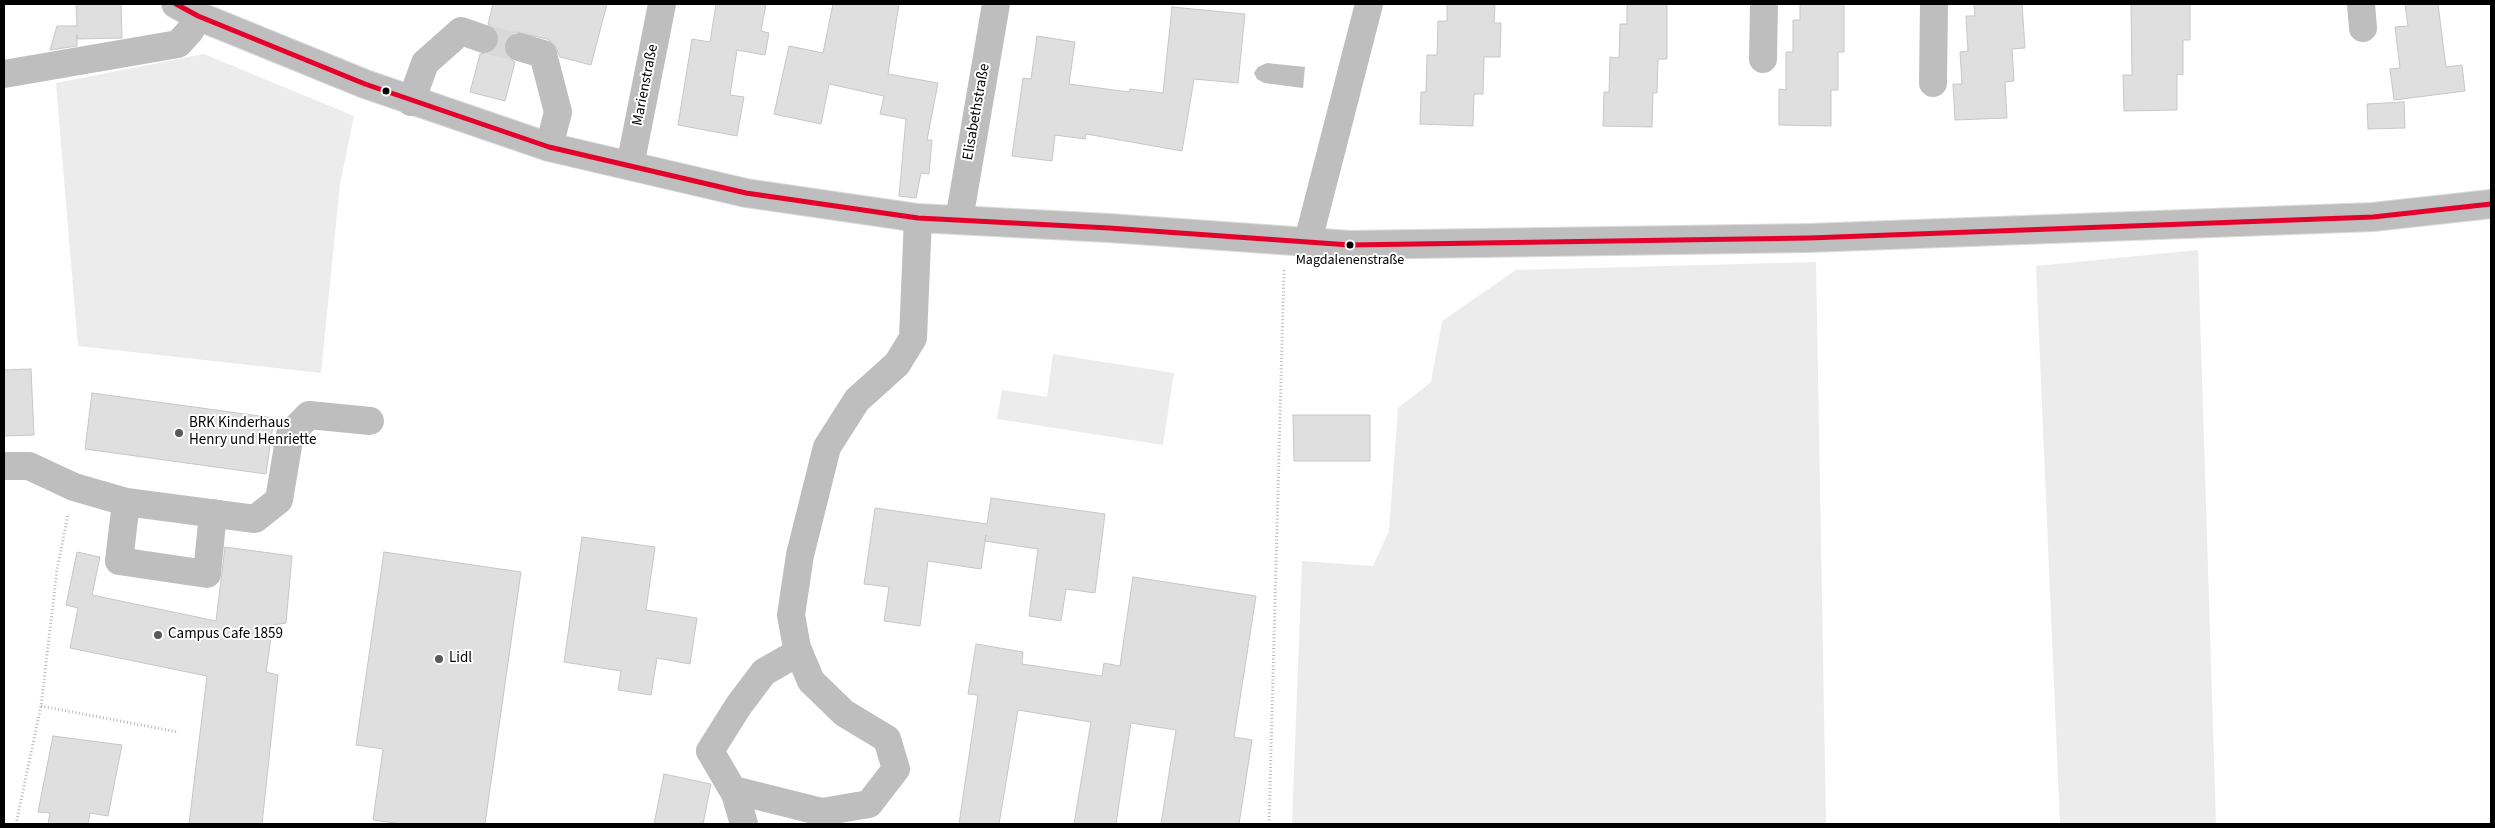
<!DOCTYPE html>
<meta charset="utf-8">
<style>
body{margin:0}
#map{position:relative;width:2495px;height:828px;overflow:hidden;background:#fff;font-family:"Source Sans 3",sans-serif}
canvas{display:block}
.frame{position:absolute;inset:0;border:5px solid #000;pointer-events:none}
</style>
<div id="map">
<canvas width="2495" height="828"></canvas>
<div class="frame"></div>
</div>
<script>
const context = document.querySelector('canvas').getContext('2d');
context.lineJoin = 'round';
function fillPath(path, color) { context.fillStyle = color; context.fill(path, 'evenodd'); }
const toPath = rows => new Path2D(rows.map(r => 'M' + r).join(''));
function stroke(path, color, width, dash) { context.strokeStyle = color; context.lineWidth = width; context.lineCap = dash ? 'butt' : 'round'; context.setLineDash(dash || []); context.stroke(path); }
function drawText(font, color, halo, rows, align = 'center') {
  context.font = font + ' "Source Sans 3",sans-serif'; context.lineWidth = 4; context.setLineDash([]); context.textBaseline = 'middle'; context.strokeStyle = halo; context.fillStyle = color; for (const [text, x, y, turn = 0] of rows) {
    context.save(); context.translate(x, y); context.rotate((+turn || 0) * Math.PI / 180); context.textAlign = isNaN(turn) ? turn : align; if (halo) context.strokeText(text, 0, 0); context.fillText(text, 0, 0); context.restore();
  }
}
fillPath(toPath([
 [204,54,354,116,340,184,321,373,78,346,56,83],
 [2198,250,2216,824,2060,824,2036,266],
 [1816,262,1826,824,1292,824,1302,561,1373,566,1389,531,1398,408,1431,382,1442,321,1516,270],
 [1053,354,1174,373,1163,445,997,419,1002,390,1047,397]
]), '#ececec');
fillPath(toPath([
 [1267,63,1305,67,1303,88,1264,83,1257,79,1254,73,1258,67]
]), '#bfbfbf');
const building = toPath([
 [76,4,121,4,122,38,77,39,77,35,77,46,50,50,57,26,77,26,76,4],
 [493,4,607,4,591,65,560,57,554,44,547,39,516,32,508,36,504,43,504,51,507,57,515,62,505,101,470,92,480,54,494,51,499,44,499,37,496,29,488,24,493,4],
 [716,4,766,4,761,31,769,33,765,55,737,50,730,95,744,97,737,136,678,125,692,39,710,42,716,4],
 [833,4,899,4,888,74,938,83,927,140,932,140,929,174,921,173,916,198,899,196,906,119,880,114,884,96,829,84,821,124,774,114,789,46,823,53,833,4],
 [1447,4,1495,4,1494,23,1501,23,1500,57,1484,57,1483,94,1474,94,1473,126,1420,124,1421,92,1426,92,1427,55,1437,55,1438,21,1447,21,1447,4],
 [1627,4,1667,4,1667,59,1658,59,1657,93,1653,93,1652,127,1603,126,1604,92,1609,92,1610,57,1619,58,1620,24,1627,24,1627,4],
 [1800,4,1844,4,1844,52,1838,52,1838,90,1831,90,1831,126,1779,125,1779,89,1786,90,1786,52,1793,52,1793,20,1800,20,1800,4],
 [1974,4,2022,4,2025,48,2012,49,2014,81,2005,82,2007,118,1955,120,1953,84,1962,84,1960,52,1968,51,1966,16,1975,16,1974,4],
 [2131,4,2190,4,2190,40,2183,40,2183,75,2177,74,2177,110,2124,111,2123,75,2132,75,2131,4],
 [2405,4,2438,4,2446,67,2462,65,2465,91,2394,100,2390,69,2400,68,2395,27,2408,26,2405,4],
 [1172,7,1245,14,1238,83,1194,79,1182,151,1086,134,1085,139,1055,135,1052,161,1012,156,1023,78,1031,79,1037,36,1075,42,1069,84,1129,92,1130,89,1163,93,1172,7],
 [2404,102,2405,128,2368,129,2367,104,2404,102],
 [31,369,34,435,4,436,4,370,31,369],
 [92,393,274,418,266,474,85,449,92,393],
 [1293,415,1370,415,1370,461,1294,461,1293,415],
 [991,498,1105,514,1095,593,1066,589,1061,621,1029,616,1038,549,985,541,986,535,981,569,928,561,920,626,884,621,889,587,864,584,875,508,987,524,991,498],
 [582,537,655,547,646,610,697,618,690,664,657,658,651,695,618,690,621,671,564,662,582,537],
 [225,547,292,556,286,623,273,625,266,672,278,675,262,824,189,824,207,676,70,648,78,608,66,605,77,552,100,557,92,595,216,621,225,547],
 [384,552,521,572,485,824,402,824,373,820,383,749,356,745,384,552],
 [1133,577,1256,596,1234,737,1252,740,1239,824,1161,824,1176,730,1131,723,1116,824,1074,824,1091,722,1018,710,999,824,959,824,978,695,968,694,976,644,1023,652,1022,664,1102,676,1104,663,1120,666,1133,577],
 [53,736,122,745,108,816,90,813,88,824,48,824,50,813,38,812,53,736],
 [664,774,711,784,703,824,654,824,664,774]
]);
fillPath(building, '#dfdfdf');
stroke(building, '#c7c7c7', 1);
stroke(toPath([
 [484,39,519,47]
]), '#d9d9d9', 28, [28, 14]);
const major = toPath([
 [176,4,198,16,365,84,549,147,746,193,918,218,1109,228,1350,245,1809,238,2373,217,2491,204]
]);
stroke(major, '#dbdbdb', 30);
stroke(toPath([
 [41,706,178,732],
 [16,824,41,706,57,570,68,514],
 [1269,824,1284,270]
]), '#b9b9b9', 3, [1, 2.5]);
stroke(toPath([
 [2361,4,2363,28],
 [519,47,543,54,558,112,549,147],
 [1763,59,1764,4],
 [4,74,178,44,190,31,198,16],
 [1933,83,1934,4],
 [411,102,425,63,461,31,484,39],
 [630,166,662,4],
 [959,220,996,4],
 [1308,241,1369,4],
 [4,466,29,466,74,487,126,502,255,519,279,500,290,434,309,415,370,421],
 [126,502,119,561,207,574,213,513],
 [734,792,710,751,739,705,764,672,799,652],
 [744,824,734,790,822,812,869,804,896,769,887,739,844,713,811,681,797,648,791,615,800,555,827,447,857,400,897,364,913,338,918,218]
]), '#bebebe', 28);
stroke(major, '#bebebe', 28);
stroke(toPath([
 [176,4,198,16,365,84,549,147,746,193,918,218,1109,228,1350,245,1809,238,2373,217,2491,204]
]), '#e4002b', 5);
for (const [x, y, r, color] of [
 [386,91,4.5,"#000"],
 [1350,245,4.5,"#000"],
 [179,433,5,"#595959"],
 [158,635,5,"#595959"],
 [439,659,5,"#595959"]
]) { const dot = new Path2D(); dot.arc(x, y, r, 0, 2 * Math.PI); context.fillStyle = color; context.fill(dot); stroke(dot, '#fff', 2); }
drawText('14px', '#000', '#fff', [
 ["Magdalenenstraße",1350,261]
]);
drawText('15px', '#000', '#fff', [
 ["Marienstraße",646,85,-79],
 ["Elisabethstraße",977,112,-80]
]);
drawText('15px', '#000', '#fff', [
 ["BRK Kinderhaus",189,424],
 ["Henry und Henriette",189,441],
 ["Campus Cafe 1859",168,635],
 ["Lidl",449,659]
], 'left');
</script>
